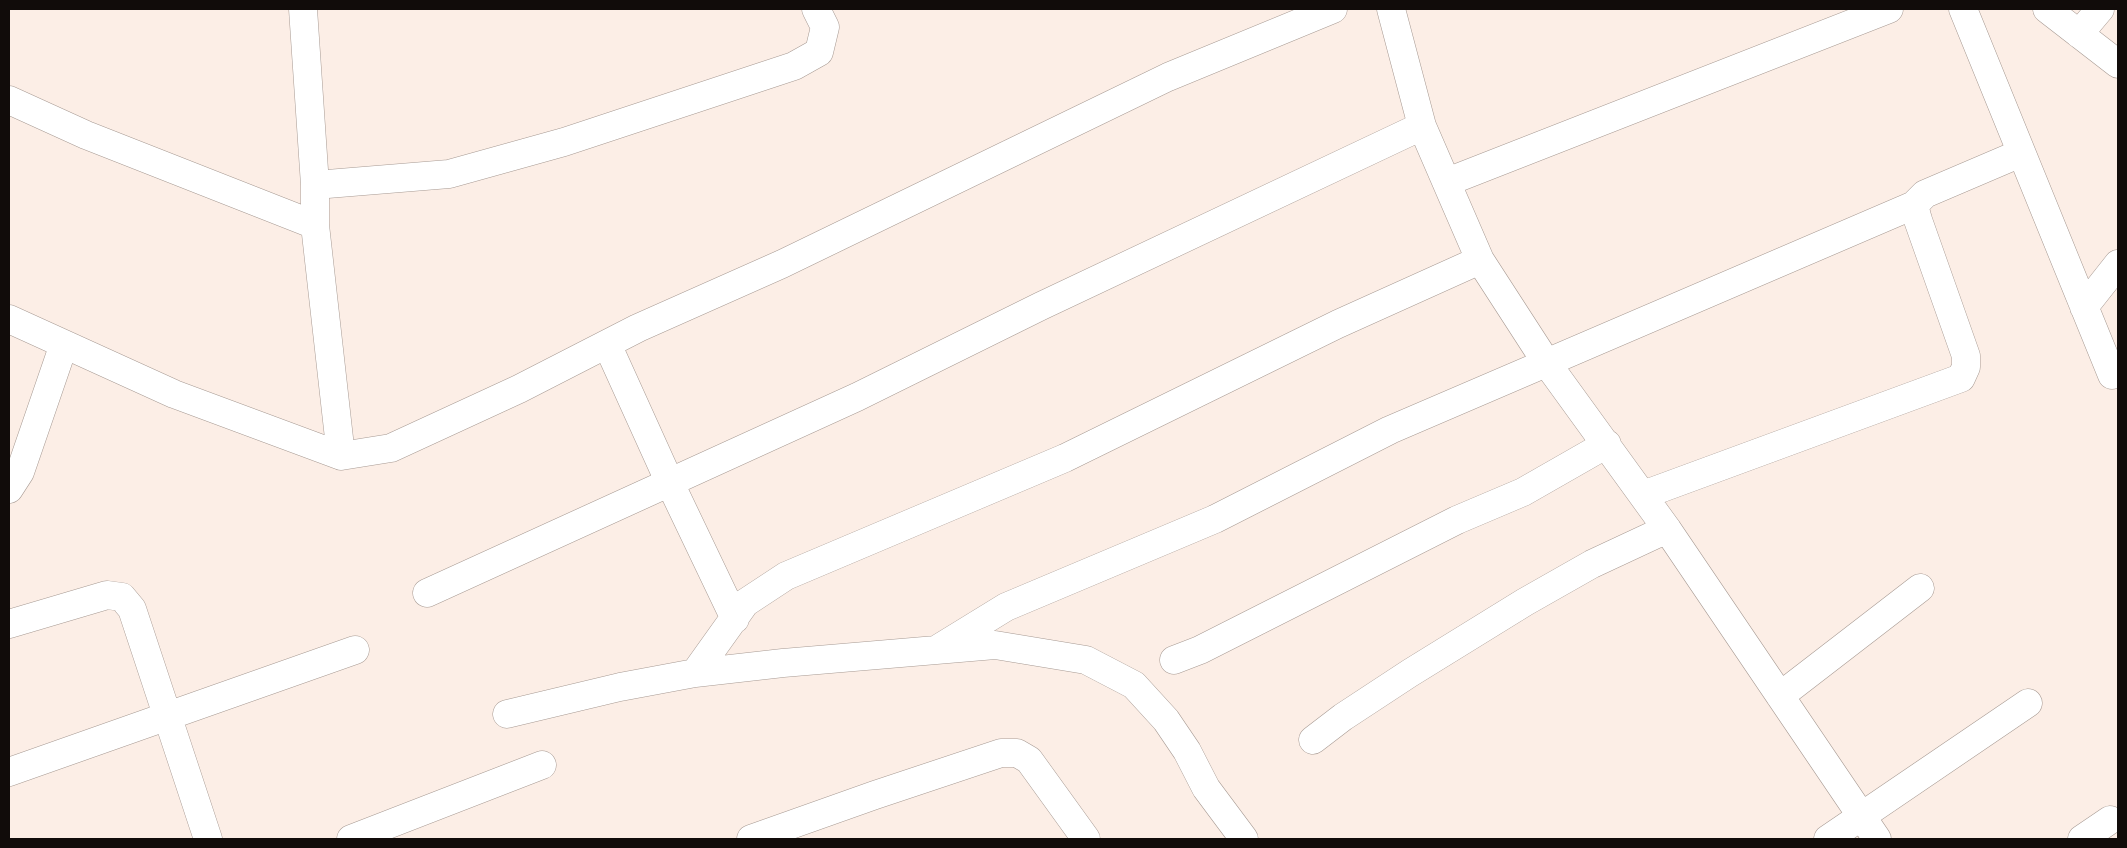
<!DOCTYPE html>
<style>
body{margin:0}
#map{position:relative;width:2127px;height:848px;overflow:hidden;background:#fceee6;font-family:"Roboto Condensed",sans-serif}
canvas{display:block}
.frame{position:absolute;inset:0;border:10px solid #110c0a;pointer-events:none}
</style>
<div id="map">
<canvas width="2127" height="848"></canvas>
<div class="frame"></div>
</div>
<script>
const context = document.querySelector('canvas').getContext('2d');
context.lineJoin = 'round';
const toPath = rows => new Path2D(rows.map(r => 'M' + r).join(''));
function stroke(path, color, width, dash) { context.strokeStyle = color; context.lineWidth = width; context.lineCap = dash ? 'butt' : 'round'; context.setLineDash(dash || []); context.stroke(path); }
const minor = toPath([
 [1391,9,1422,126,1480,260,1546,362,1667,529,1877,839],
 [1963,9,2112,375],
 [2047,9,2118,64],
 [2079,34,2100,9],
 [9,100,86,135,315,225],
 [1447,182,1889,9],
 [315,185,449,174,564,142,794,66,819,52,825,27,816,9],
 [2084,307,2118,264],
 [9,319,174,394,341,456,315,225,315,185,303,9],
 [607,344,669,481,735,619],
 [341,456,391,448,519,389,638,328,782,264,1168,77,1333,9],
 [9,489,20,472,64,344],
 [1643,495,1961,378,1966,367,1966,356,1918,220,1914,205,1925,194,2021,153],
 [427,593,857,397,1041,306,1422,126],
 [9,624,107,595,122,597,132,609,208,839],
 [936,650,1006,607,1215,519,1390,430,1914,205],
 [1174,660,1200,650,1457,520,1523,492,1607,444],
 [695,673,745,603,786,576,1065,458,1338,324,1480,260],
 [1780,696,1920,588],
 [507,714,620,687,695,673,783,663,995,645,1086,660,1134,685,1166,720,1187,751,1206,788,1244,839],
 [1313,740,1343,717,1410,673,1525,602,1592,564,1667,529],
 [9,772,355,650],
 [351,839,542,765],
 [751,839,875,795,1001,753,1017,753,1029,760,1086,839],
 [1828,839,2028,703],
 [2082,839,2110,820]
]);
stroke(minor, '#a79a93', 29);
stroke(minor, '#fff', 28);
</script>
